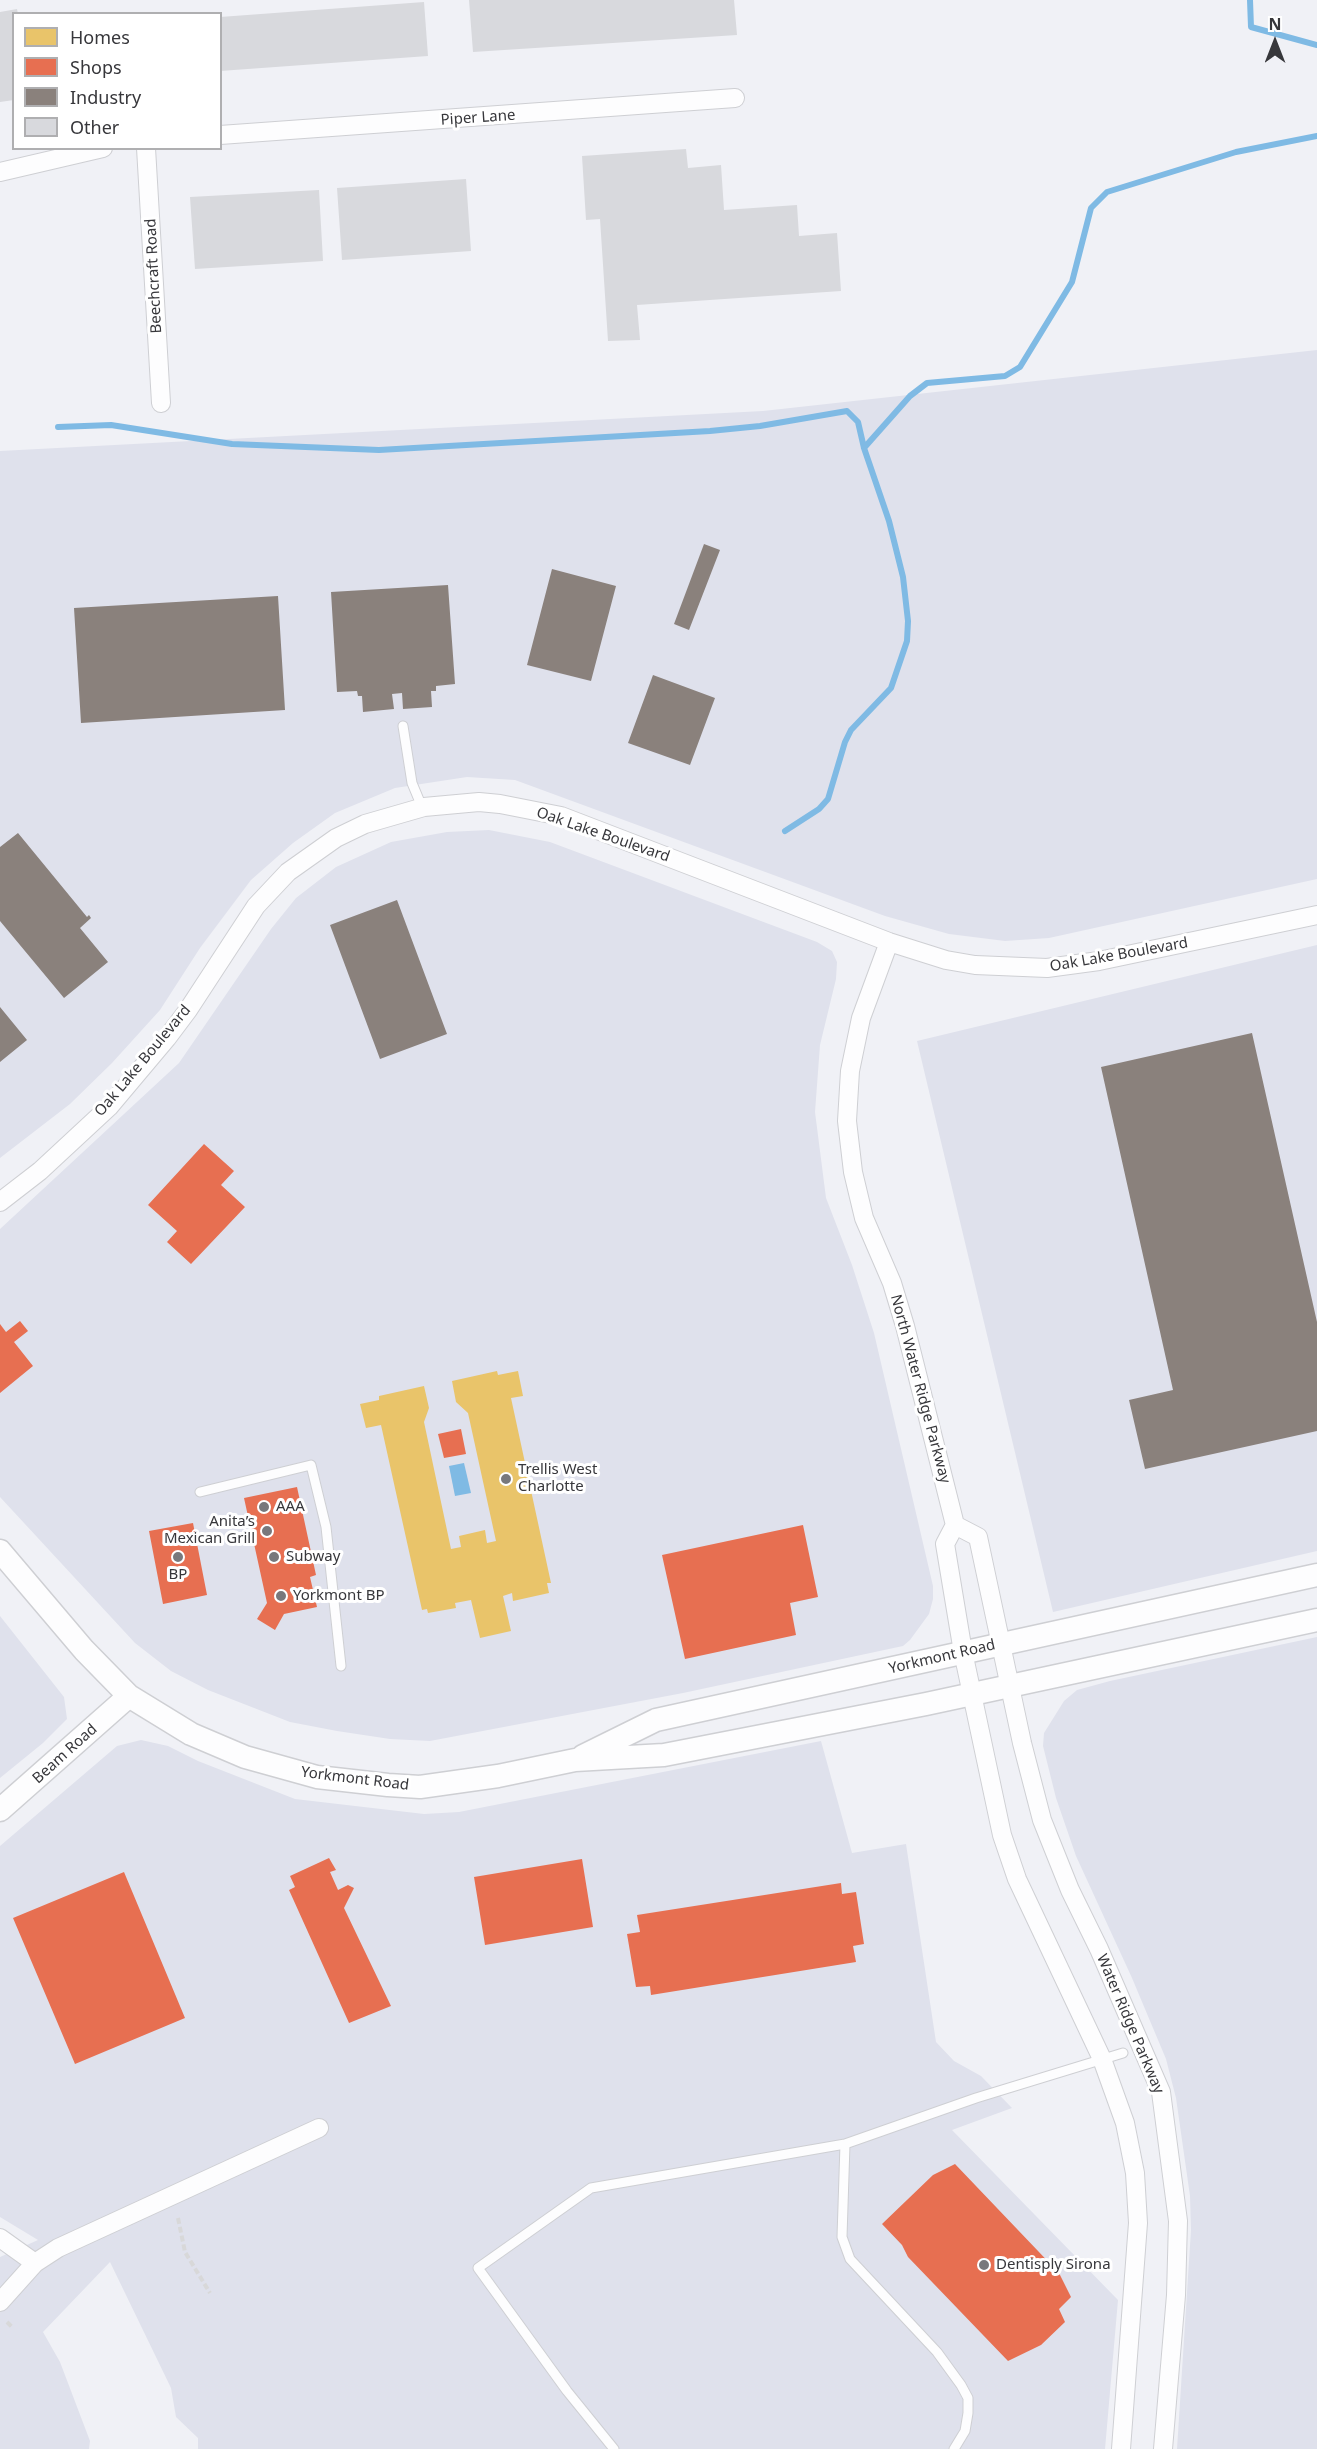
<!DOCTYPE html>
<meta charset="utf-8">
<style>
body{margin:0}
#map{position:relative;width:1317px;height:2449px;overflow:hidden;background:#f0f1f6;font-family:"Noto Sans",sans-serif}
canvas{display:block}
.legend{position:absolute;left:12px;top:12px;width:210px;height:138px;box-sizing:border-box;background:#fff;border:2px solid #afafb1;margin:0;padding:8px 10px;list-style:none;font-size:18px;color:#37373b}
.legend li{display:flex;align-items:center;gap:12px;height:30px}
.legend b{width:30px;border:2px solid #afafb1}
.north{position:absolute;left:1245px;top:12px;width:60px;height:60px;-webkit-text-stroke:4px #fff;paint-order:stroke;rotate:0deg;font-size:16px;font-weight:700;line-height:24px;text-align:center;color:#37373b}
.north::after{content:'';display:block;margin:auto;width:21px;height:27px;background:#37373b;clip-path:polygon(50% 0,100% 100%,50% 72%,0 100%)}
</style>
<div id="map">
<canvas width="1317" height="2449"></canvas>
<ul class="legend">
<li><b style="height:16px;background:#e9c46a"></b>Homes</li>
<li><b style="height:16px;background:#e76f51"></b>Shops</li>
<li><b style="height:16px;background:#8a817c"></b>Industry</li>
<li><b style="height:16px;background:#d8d9dd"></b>Other</li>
</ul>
<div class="north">N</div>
</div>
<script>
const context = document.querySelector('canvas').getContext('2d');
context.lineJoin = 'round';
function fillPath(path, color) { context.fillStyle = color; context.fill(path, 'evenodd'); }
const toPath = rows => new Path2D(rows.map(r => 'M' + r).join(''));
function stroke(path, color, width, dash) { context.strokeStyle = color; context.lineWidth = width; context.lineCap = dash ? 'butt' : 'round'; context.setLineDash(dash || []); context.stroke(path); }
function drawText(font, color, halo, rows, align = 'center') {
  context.font = font + ' "Noto Sans",sans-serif'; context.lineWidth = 6; context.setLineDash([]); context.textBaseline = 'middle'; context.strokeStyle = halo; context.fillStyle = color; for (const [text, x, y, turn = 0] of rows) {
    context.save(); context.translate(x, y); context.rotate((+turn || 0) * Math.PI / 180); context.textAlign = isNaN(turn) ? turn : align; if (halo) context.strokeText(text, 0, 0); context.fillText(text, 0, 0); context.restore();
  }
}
fillPath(toPath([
 [1317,350,1317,879,1049,938,1005,941,949,934,885,916,515,780,467,777,395,788,335,813,293,843,251,880,200,948,160,1010,112,1063,70,1104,0,1158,0,451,763,411],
 [489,830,550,842,817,942,832,951,837,962,836,979,820,1045,815,1112,826,1198,852,1265,874,1333,933,1586,933,1599,929,1614,910,1640,903,1646,683,1693,430,1741,390,1739,337,1731,290,1722,208,1690,171,1671,135,1643,0,1497,0,1229,179,1063,271,929,296,898,336,867,391,842,447,832],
 [1317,945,1317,1551,1053,1612,917,1041],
 [0,1616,64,1697,67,1719,43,1743,0,1778],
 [1317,1637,1317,2449,1177,2449,1191,2230,1190,2196,1176,2098,1166,2059,1132,1978,1076,1856,1056,1798,1043,1746,1044,1733,1064,1701,1077,1690,1110,1681],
 [141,1740,168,1746,198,1761,295,1799,424,1814,459,1812,821,1741,852,1853,906,1844,936,2042,954,2061,981,2076,1012,2108,952,2130,1118,2300,1105,2449,198,2449,198,2438,176,2417,171,2388,110,2262,43,2332,60,2362,90,2441,89,2449,0,2449,0,2257,38,2240,0,2217,0,1846,117,1746]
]), '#dfe1ec');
fillPath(toPath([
 [464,1463,471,1493,455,1496,449,1466]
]), '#7fbae4');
fillPath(toPath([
 [497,1371,498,1375,518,1371,523,1396,511,1398,551,1583,547,1583,549,1593,513,1601,512,1593,503,1596,511,1631,480,1638,471,1600,455,1603,456,1608,428,1613,427,1609,422,1610,381,1425,366,1428,360,1404,379,1400,379,1396,424,1386,429,1408,424,1422,451,1549,461,1547,459,1536,485,1530,487,1543,496,1541,468,1413,456,1402,452,1381]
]), '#e9c46a');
fillPath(toPath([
 [204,1144,234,1171,221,1185,245,1207,191,1264,167,1242,177,1231,148,1205],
 [20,1321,28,1331,14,1342,33,1366,0,1393,0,1324,6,1332],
 [461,1429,466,1454,444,1458,438,1434],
 [297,1487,316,1575,310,1577,317,1607,284,1614,275,1630,257,1619,267,1603,244,1498],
 [193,1523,207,1595,163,1604,149,1531],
 [803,1525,818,1597,790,1603,796,1635,685,1659,662,1555],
 [329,1858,336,1870,330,1872,338,1890,348,1885,354,1888,344,1908,391,2006,349,2023,289,1890,295,1887,290,1876],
 [582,1859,593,1927,485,1945,474,1877],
 [124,1872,185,2018,75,2064,13,1918],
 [841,1883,842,1894,856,1892,864,1944,853,1946,856,1962,651,1995,650,1986,636,1987,627,1934,640,1932,637,1915],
 [955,2164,1059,2273,1071,2297,1059,2309,1065,2322,1041,2345,1008,2361,908,2257,902,2245,882,2224,933,2175]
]), '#e76f51');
fillPath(toPath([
 [704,544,720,550,689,630,674,624],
 [552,569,616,586,591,681,527,665],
 [448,585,455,684,436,686,436,691,431,691,432,707,403,709,402,693,392,694,394,709,363,712,362,696,358,696,357,691,337,692,331,592],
 [278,596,285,710,81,723,74,608],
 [653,675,715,698,690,765,628,743],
 [18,833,87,917,89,915,91,918,80,928,108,962,64,998,0,921,0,847],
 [397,900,447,1034,380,1059,330,925],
 [0,1007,27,1040,0,1062],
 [1252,1033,1317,1322,1317,1431,1145,1469,1129,1400,1173,1390,1101,1067]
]), '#8a817c');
stroke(toPath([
 [1250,0,1251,27,1317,45],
 [58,427,111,425,232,444,379,450,710,431,760,426,847,411,858,422,864,448,889,521,903,577,908,621,907,641,891,688,851,730,845,742,828,799,819,809,785,831],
 [864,448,910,396,927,383,1005,376,1020,367,1072,282,1091,208,1107,192,1236,152,1317,136]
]), '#7fbae4', 6);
fillPath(toPath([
 [469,0,734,0,737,35,473,52],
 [424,2,428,56,220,71,220,17],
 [17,9,18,14,14,14,14,100,0,102,0,12],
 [686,149,688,168,721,165,724,210,797,205,799,236,837,233,841,291,637,305,640,340,608,341,600,219,586,220,582,156],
 [466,179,471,251,342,260,337,188],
 [319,190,323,261,195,269,190,197]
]), '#d8d9dd');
const service = toPath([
 [403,726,412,783,422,807],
 [200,1492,311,1465,326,1527,341,1666],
 [614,2449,567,2391,478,2268,591,2188,845,2144],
 [954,2449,965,2431,968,2413,968,2398,961,2385,937,2352,850,2259,842,2237,845,2144,976,2098,1123,2053]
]);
const minor = toPath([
 [220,135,735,98],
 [146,148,161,403],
 [0,172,103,148],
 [889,942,861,1018,850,1071,847,1121,853,1172,864,1218,892,1283,905,1326,955,1525],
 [0,1202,40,1171,109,1107,167,1038,188,1010,256,906,288,872,336,838,365,824,424,807,479,802,500,804,561,816,889,942,946,960,975,965,1047,968,1099,961,1317,915],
 [0,2238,35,2263],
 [0,2302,35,2263,58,2248,319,2128],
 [1121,2449,1138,2223,1135,2173,1125,2123,1102,2059,1017,1879,1002,1835,963,1652,945,1544,955,1525,978,1537,1022,1743,1042,1820,1070,1890,1099,1949,1161,2092,1178,2221,1176,2295,1163,2449]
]);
const tertiary = toPath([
 [0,1551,84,1650,129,1696,191,1734,245,1757,317,1777,388,1785,420,1787,498,1776,575,1760,664,1755,926,1704,1317,1620],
 [583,1756,656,1720,1317,1575],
 [0,1810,129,1696]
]);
stroke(service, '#cecfd3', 11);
stroke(minor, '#cecfd3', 20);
stroke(tertiary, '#cecfd3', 25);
stroke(toPath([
 [178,2218,185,2252,210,2293],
 [7,2322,12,2327]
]), '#d8d8d9', 4, [6, 3]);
stroke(service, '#fdfdfe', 9);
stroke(minor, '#fdfdfe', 18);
stroke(tertiary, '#fdfdfe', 22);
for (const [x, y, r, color] of [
 [506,1479,6,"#78787c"],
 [264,1507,6,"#78787c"],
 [267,1531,6,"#78787c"],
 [178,1557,6,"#78787c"],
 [274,1557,6,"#78787c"],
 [281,1596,6,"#78787c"],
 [984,2265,6,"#78787c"]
]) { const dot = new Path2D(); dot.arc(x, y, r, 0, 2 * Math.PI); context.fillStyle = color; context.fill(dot); stroke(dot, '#fff', 2); }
drawText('15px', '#37373b', '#fff', [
 ["Piper Lane",478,118,-4],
 ["Beechcraft Road",154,276,-93],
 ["Oak Lake Boulevard",603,835,19],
 ["Oak Lake Boulevard",1119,955,-10],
 ["Oak Lake Boulevard",143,1061,-50],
 ["North Water Ridge Parkway",920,1389,75],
 ["Yorkmont Road",942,1657,-13],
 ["Beam Road",65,1754,-42],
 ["Yorkmont Road",355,1779,7],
 ["Water Ridge Parkway",1130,2024,67]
]);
drawText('15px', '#37373b', '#fff', [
 ["Trellis West",518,1470],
 ["Charlotte",518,1487],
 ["AAA",276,1507],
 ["Anita’s",255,1522,"right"],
 ["Mexican Grill",255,1539,"right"],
 ["Subway",286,1557],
 ["BP",178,1575,"center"],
 ["Yorkmont BP",293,1596],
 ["Dentisply Sirona",996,2265]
], 'left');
</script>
